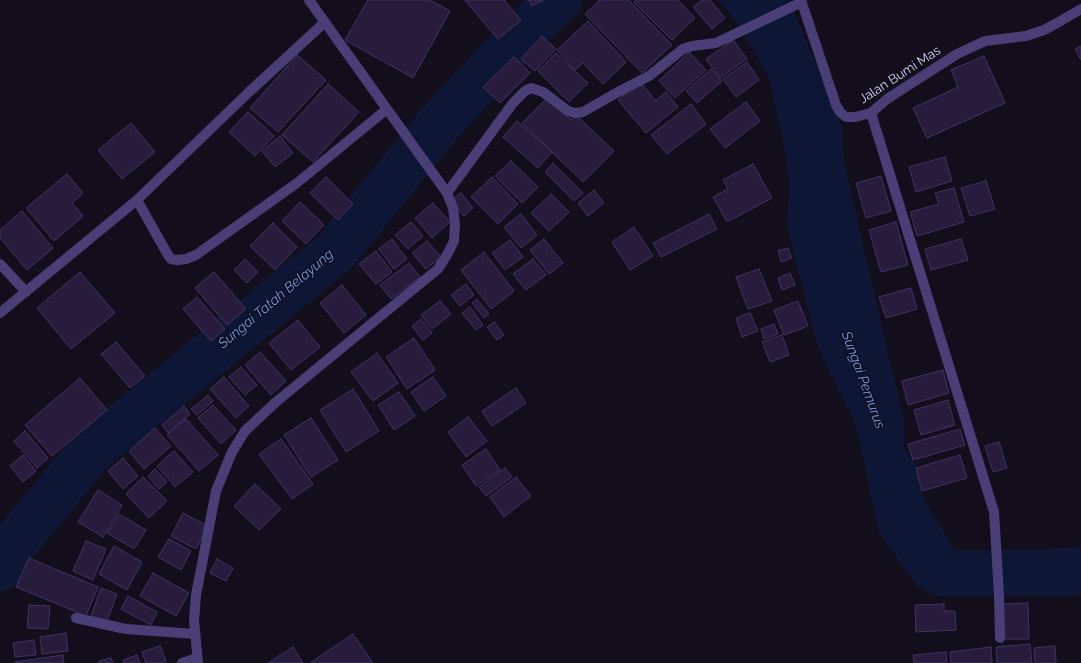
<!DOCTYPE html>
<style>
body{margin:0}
canvas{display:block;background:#120e1c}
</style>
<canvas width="1081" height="663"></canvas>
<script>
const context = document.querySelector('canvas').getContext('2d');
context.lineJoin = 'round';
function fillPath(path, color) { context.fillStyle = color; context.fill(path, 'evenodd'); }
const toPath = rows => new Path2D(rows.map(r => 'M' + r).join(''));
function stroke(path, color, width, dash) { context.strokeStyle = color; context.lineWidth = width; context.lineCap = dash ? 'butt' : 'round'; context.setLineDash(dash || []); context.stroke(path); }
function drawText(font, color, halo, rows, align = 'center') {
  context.font = font + ' Raleway,sans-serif'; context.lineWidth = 3; context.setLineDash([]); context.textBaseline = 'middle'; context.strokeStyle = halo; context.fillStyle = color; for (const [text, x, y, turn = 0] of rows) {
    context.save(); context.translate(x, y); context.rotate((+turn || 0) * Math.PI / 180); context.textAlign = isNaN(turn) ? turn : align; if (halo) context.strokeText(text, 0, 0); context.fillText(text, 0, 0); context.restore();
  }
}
fillPath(toPath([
 [718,0,787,0,790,2,843,129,844,162,904,422,905,503,916,532,951,555,972,558,1081,546,1081,584,976,591,937,592,918,587,879,533,856,425,818,347,787,227,789,186,786,157,770,80,746,37,730,13]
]), '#0e1635');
stroke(toPath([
 [894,471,902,507,941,573,1070,573,1081,571],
 [0,568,1,560,90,452,334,253,440,123,524,32,559,0]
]), '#0e1635', 46);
const building = toPath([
 [368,0,430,0,450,11,413,78,345,40,368,0],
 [465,0,504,0,521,20,498,39,465,0],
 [529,0,543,0,532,6,529,0],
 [600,0,629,0,672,45,642,73,585,14,600,0],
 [636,0,678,0,695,18,672,40,634,2,636,0],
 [702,0,710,0,725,18,712,29,693,7,702,0],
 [588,21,626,62,603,84,583,63,575,70,557,50,588,21],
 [542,36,556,49,535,71,521,59,542,36],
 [733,40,747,59,720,78,706,59,733,40],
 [1081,46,1081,60,1075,49,1081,46],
 [689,52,706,70,675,98,659,81,689,52],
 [556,53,588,83,569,102,538,71,556,53],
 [297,55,326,80,278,132,250,108,297,55],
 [984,56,1005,103,927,138,913,108,958,87,951,70,984,56],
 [514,57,530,73,500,103,483,87,514,57],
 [747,62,759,80,736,97,723,79,747,62],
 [711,69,722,81,697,103,686,91,711,69],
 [640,82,656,101,666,92,678,107,646,133,618,100,640,82],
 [328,84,359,112,313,162,282,135,328,84],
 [548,97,571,120,576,115,614,151,583,182,522,123,548,97],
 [746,102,760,121,725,148,710,129,746,102],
 [691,104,706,124,667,154,651,135,691,104],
 [248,112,274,136,255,156,229,132,248,112],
 [517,121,552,152,538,168,503,137,517,121],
 [131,123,155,152,122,179,98,150,131,123],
 [280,136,293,153,275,167,262,151,280,136],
 [945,157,952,181,916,192,909,167,945,157],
 [511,161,538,187,522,203,495,176,511,161],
 [553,163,583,193,574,201,545,172,553,163],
 [753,164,772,198,727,222,713,197,728,189,723,180,753,164],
 [67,174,83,193,72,203,83,216,54,241,26,208,67,174],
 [881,176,891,211,866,218,856,183,881,176],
 [326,177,353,204,338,220,310,193,326,177],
 [492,177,518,204,498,224,471,197,492,177],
 [986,181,995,209,970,216,961,188,986,181],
 [954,188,964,222,917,236,910,212,939,204,935,193,954,188],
 [594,190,604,203,588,216,578,203,594,190],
 [461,193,473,208,464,216,451,201,461,193],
 [551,194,569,212,549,231,531,213,551,194],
 [300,202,324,225,306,244,282,221,300,202],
 [433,203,450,222,432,238,415,218,433,203],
 [22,211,53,248,27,270,0,238,0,230,22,211],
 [521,214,537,235,521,248,504,227,521,214],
 [709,214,717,229,661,257,653,243,709,214],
 [411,222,423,236,408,249,395,235,411,222],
 [896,222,908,265,881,272,869,230,896,222],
 [273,223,297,247,275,270,250,246,273,223],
 [634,227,653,256,630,270,612,242,634,227],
 [392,239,407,259,394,269,379,249,392,239],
 [544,239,563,263,549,274,530,250,544,239],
 [961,239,968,260,931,270,925,249,961,239],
 [510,240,523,257,505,270,492,253,510,240],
 [427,241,441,257,426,269,412,253,427,241],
 [788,248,792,258,781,262,778,251,788,248],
 [376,251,392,272,376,284,359,264,376,251],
 [484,252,514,291,491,309,461,270,484,252],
 [245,259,258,272,247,283,234,270,245,259],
 [533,259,546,275,526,290,513,274,533,259],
 [409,263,420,277,391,299,380,285,409,263],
 [759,269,772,301,748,309,736,277,759,269],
 [80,272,115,313,71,349,37,308,80,272],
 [214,272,246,309,227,325,195,288,214,272],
 [790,273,795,285,782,290,778,278,790,273],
 [466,284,474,295,460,306,451,295,466,284],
 [342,285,366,315,344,333,320,303,342,285],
 [911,288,917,309,886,318,879,297,911,288],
 [197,297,225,329,211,341,183,309,197,297],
 [477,299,489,314,484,318,472,303,477,299],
 [440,301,451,314,432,329,421,315,440,301],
 [798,301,808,326,784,335,774,310,798,301],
 [470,307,483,325,476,330,462,313,470,307],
 [750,313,758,331,742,337,736,318,750,313],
 [421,319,432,333,423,340,412,326,421,319],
 [298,320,320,347,291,370,269,343,298,320],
 [494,322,504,335,497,340,487,327,494,322],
 [774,324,778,334,764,339,761,329,774,324],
 [782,335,789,355,770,362,762,342,782,335],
 [414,338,435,370,407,389,386,357,414,338],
 [116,342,145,376,130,388,101,354,116,342],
 [260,352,286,381,271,395,245,365,260,352],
 [377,353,398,383,373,401,351,372,377,353],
 [241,367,257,385,245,395,229,377,241,367],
 [943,370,949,393,908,405,902,381,943,370],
 [224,377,249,406,236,418,210,389,224,377],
 [433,377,446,396,424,411,411,392,433,377],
 [80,378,107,410,52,456,25,425,80,378],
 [516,388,526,403,492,426,482,411,516,388],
 [353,389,379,431,346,452,320,410,353,389],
 [399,392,415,416,394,430,378,405,399,392],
 [208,395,213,401,197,415,191,409,208,395],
 [948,400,955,425,921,435,914,410,948,400],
 [213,405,236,430,221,444,198,418,213,405],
 [184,406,190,414,168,433,162,425,184,406],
 [468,417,487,441,466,457,448,432,468,417],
 [311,418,338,460,311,477,284,435,311,418],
 [186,419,218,455,199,471,167,435,186,419],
 [155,428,171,446,144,469,129,451,155,428],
 [960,429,965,445,913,460,908,444,960,429],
 [25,431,48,458,37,468,14,441,25,431],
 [281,439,313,484,292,499,259,454,281,439],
 [999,442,1007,468,993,472,985,446,999,442],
 [486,449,500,470,476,486,462,465,486,449],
 [174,451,193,472,175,487,157,466,174,451],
 [23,455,36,471,23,482,10,466,23,455],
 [960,455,967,478,922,491,916,468,960,455],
 [123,458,138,476,123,489,108,471,123,458],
 [505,468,512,477,486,496,479,487,505,468],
 [155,469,167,482,159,489,148,476,155,469],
 [143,477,167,501,149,518,126,494,143,477],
 [516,477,531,496,504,517,490,497,516,477],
 [255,484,281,509,259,530,234,506,255,484],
 [98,490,122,505,103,537,78,522,98,490],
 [183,513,208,526,196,549,171,536,183,513],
 [119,514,146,530,134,549,107,533,119,514],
 [169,539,191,551,181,570,158,557,169,539],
 [86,541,106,549,93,580,73,571,86,541],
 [114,546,142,562,127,590,99,574,114,546],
 [29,558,98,587,86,616,16,587,29,558],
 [217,559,233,568,226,581,210,573,217,559],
 [153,573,189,593,176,616,140,596,153,573],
 [101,588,117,594,107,622,91,616,101,588],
 [128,596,157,612,151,625,121,609,128,596],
 [1028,603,1029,639,1004,639,1003,604,1028,603],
 [944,604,944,611,955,611,956,630,916,632,915,605,944,604],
 [29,605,50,606,48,629,27,628,29,605],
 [66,633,68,651,42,654,40,637,66,633],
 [353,634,373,663,310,663,353,634],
 [34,640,36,655,15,657,13,643,34,640],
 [1030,644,1032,663,997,663,996,647,1030,644],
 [160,646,166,661,161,663,146,663,142,652,160,646],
 [1055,646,1056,663,1035,663,1034,648,1055,646],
 [293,647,303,663,268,663,293,647],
 [991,647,992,663,951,663,950,652,991,647],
 [946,652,947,663,914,663,913,655,946,652],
 [63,655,64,663,15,663,15,662,63,655],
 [137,655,140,663,124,663,123,660,137,655],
 [111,658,113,663,99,663,99,661,111,658]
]);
fillPath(building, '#271c3b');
stroke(building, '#433164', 1);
stroke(toPath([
 [801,0,836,105,840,112,846,117,855,117,871,113,887,99,957,54,985,41,1026,36,1044,30,1059,22,1081,9],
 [871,113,994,512,999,595,1000,638],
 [447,193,513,103,525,91,531,88,543,92,568,111,575,113,583,112,616,93,649,76,683,49,692,46,716,43,802,2],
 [137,200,168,255,171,259,177,260,186,259,196,255,297,183,387,109],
 [0,264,26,292],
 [0,313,137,200,249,92,325,22],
 [76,618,126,629,195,634],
 [182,663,197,658],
 [198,663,194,620,196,595,216,491,232,452,245,431,276,402,438,269,448,253,454,241,455,224,453,208,447,193,309,0]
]), '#493e76', 10);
drawText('13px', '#dacff9', '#120e1c', [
 ["Jalan Bumi Mas",900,75,-33]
]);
drawText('italic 14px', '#699bed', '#120e1c', [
 ["Sungai Tatah Belayung",276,299,-40],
 ["Sungai Pemurus",863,380,70]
]);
</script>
